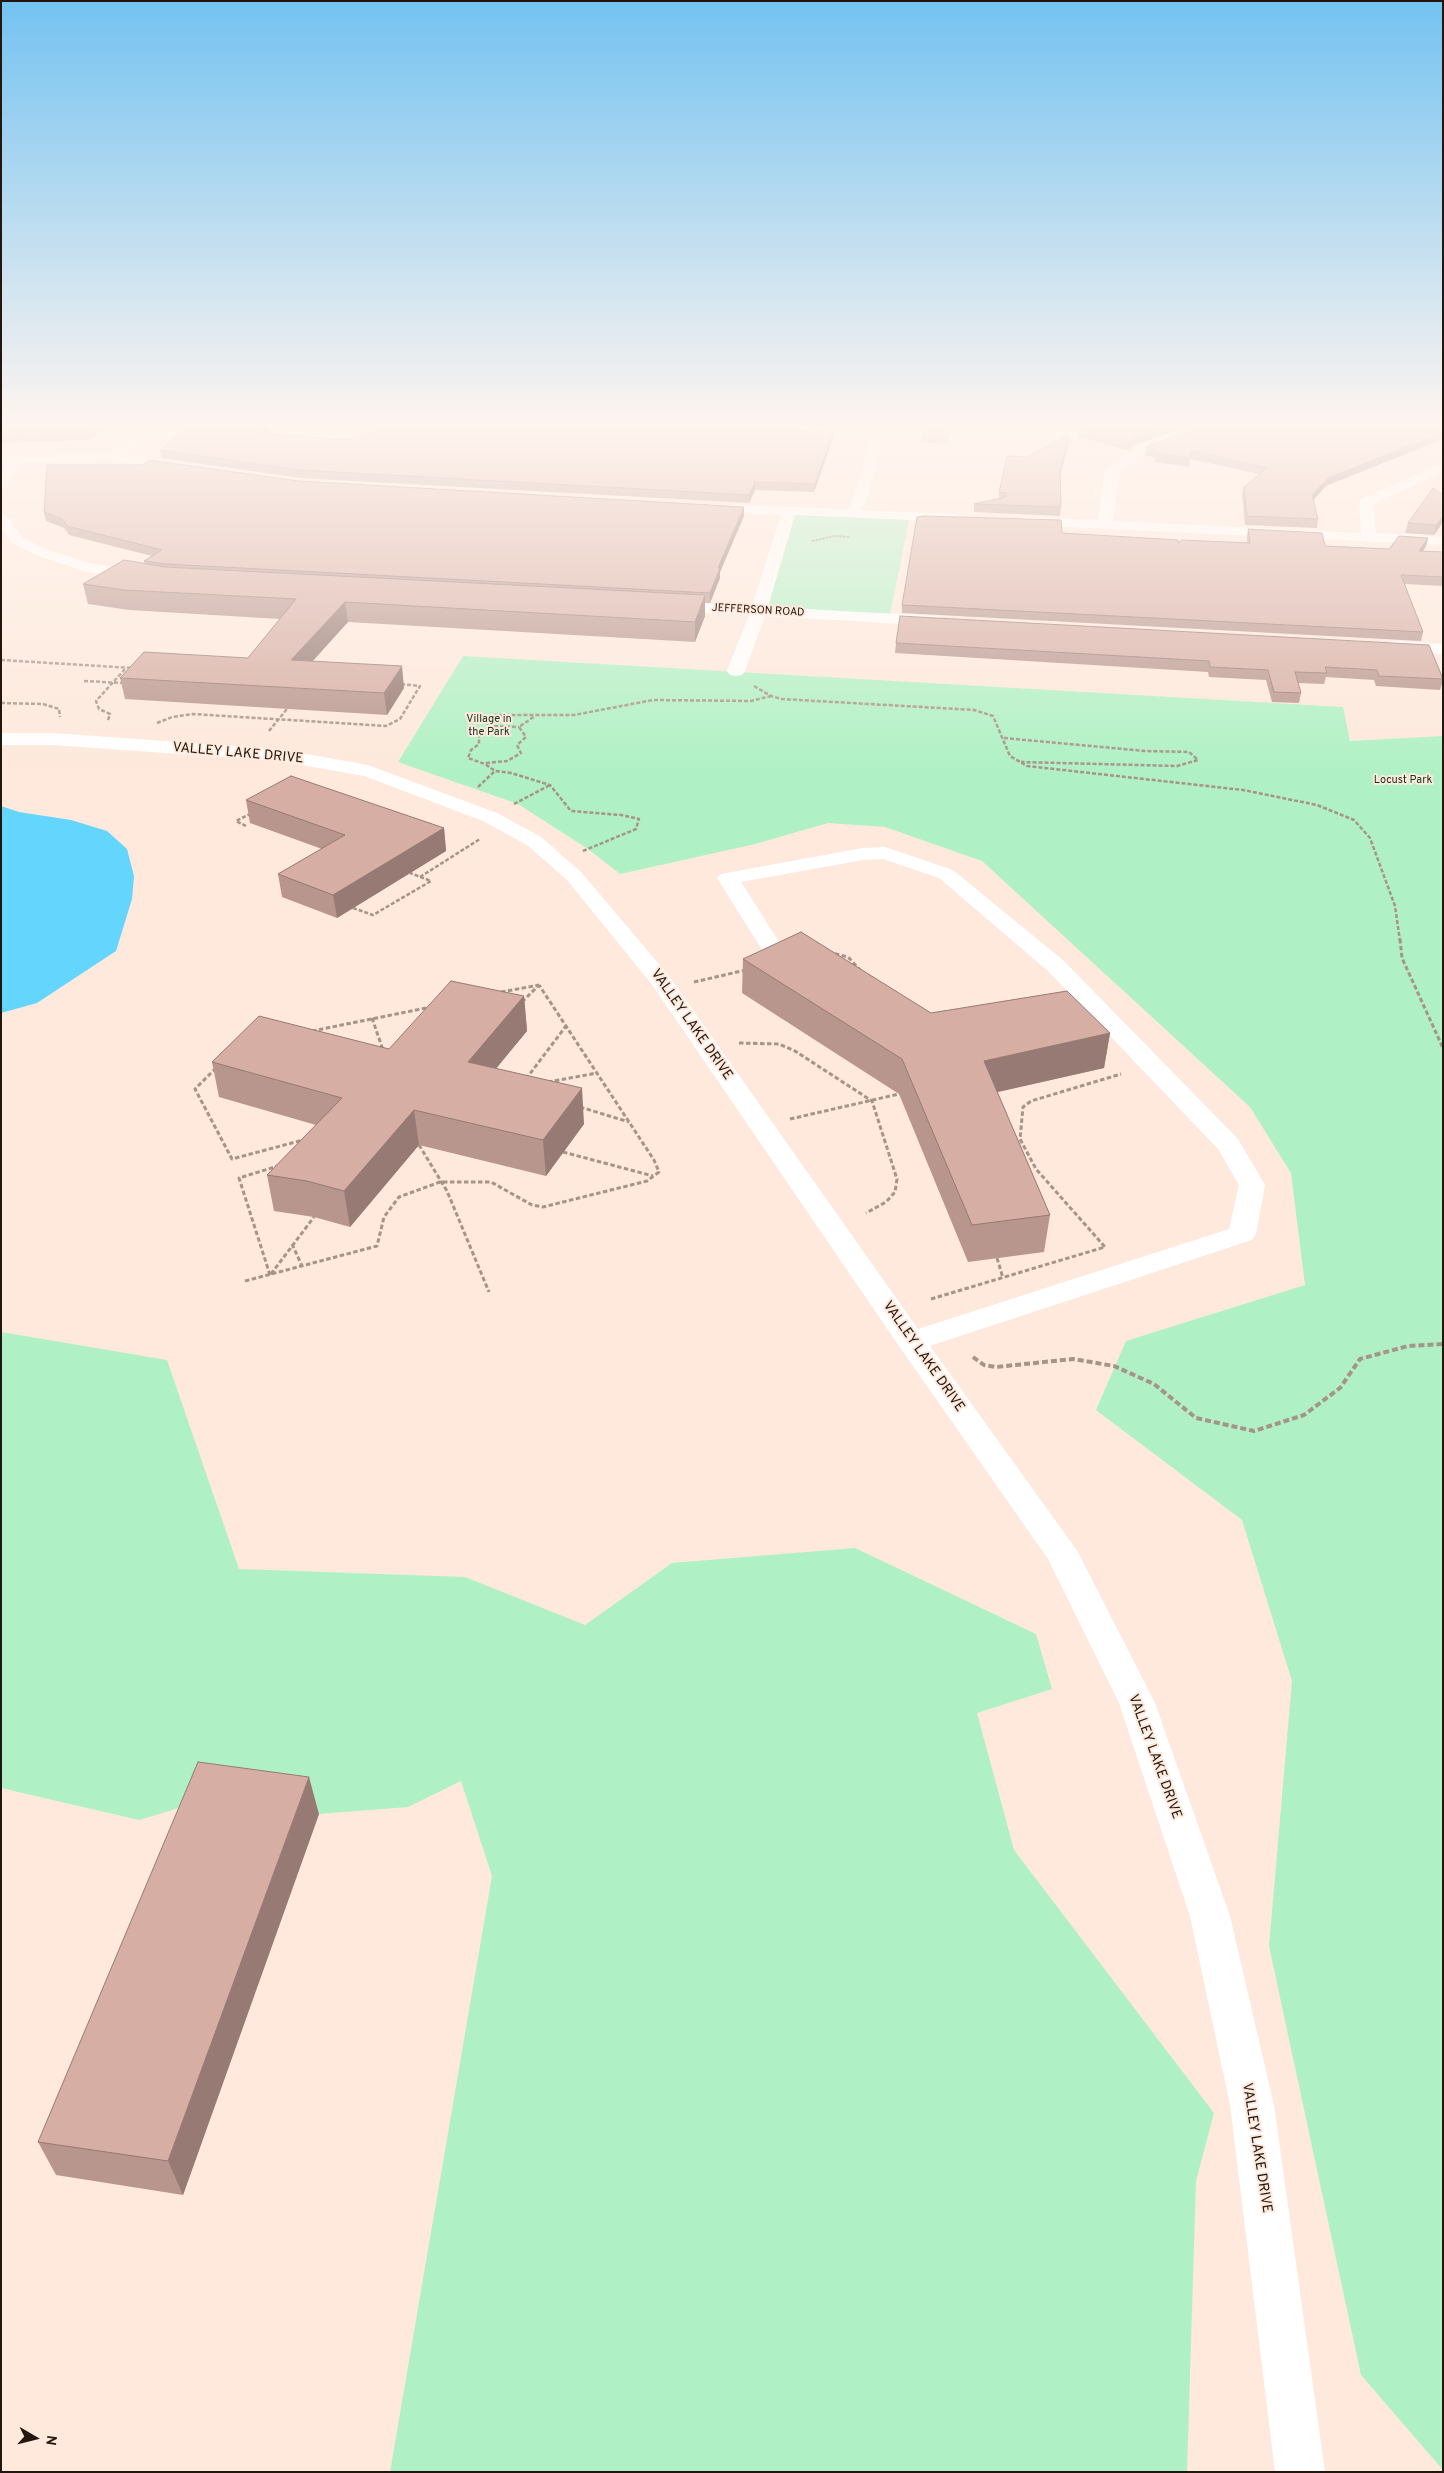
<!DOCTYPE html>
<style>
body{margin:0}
#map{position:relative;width:1444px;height:2473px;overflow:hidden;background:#fee9dc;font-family:Overpass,sans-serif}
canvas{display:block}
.frame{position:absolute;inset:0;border:2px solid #22160e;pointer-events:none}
.north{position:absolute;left:10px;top:2413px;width:50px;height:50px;-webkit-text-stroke:4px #fee9dc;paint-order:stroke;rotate:98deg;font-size:14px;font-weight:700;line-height:20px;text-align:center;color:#22160e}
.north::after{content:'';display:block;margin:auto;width:18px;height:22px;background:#22160e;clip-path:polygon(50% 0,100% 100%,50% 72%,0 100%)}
</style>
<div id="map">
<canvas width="1444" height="2473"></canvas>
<div class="frame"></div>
<div class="north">N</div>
</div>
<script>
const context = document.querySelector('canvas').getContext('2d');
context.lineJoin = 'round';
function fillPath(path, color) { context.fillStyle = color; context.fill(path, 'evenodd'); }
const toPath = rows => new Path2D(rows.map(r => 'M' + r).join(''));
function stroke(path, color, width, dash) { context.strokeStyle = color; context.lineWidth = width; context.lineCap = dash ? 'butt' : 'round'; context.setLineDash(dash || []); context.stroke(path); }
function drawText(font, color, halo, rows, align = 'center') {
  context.font = font + ' Overpass,sans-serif'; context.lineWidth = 4; context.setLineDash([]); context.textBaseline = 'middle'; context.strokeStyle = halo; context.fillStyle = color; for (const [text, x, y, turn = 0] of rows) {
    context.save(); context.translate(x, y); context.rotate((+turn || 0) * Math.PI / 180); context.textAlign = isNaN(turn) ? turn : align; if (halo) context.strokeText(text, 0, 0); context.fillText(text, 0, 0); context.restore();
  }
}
fillPath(toPath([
 [789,512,910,517,889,619,759,611],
 [463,656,1343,707,1350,741,1443,736,1443,2470,1361,2375,1269,1946,1292,1681,1242,1520,1096,1410,1126,1341,1305,1285,1291,1173,1250,1107,982,861,885,827,828,823,755,844,620,874,588,849,518,804,398,762],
 [1,1332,167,1360,239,1569,465,1577,585,1625,672,1563,855,1548,1036,1634,1052,1689,977,1713,1014,1850,1214,2113,1196,2181,1187,2472,390,2472,492,1876,461,1781,408,1807,319,1814,209,1799,139,1820,1,1788]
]), '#aff1c4');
fillPath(toPath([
 [1,806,19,812,71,820,107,831,127,849,134,876,132,899,116,951,37,1003,1,1013]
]), '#64d6fe');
stroke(toPath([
 [812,541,834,536,850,537]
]), '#a69489', 2, [2.5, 1]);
stroke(toPath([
 [1,660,133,668],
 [84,681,123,683],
 [754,686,771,696,782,699,974,710,993,716,1010,756,1027,766,1243,790,1317,805,1354,820,1370,838,1395,906,1400,941],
 [1,703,43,704,59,709,60,717],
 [108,720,110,714,99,709,96,701,126,668],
 [157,723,172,717,193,714,386,726,400,719,420,686,401,684],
 [488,726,519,727],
 [269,731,287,709],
 [1004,738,1145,751,1189,752,1198,760,1177,766,1021,762],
 [486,763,507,761,521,753,517,745,526,737,519,727,535,716],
 [478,787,495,771],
 [514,804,550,785],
 [246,826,236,821,252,813],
 [583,851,636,829,639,819,621,815,571,811,550,785,511,773,495,771,485,764,468,758,471,750,479,744,479,736,489,728,487,722,494,715,574,715,653,700,751,701,771,696],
 [420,877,480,839],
 [353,908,373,915,431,881,410,873]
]), '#a69489', 2.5, [4, 2]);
stroke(toPath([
 [1400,939,1402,958,1443,1048],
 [828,952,848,957,860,970],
 [694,982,746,970],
 [501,992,539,985],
 [522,1002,539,985],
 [372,1018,383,1050],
 [312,1031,431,1007],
 [739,1043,779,1044,795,1051,872,1101,897,1179,895,1192,886,1202,866,1213],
 [216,1068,195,1089,232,1159,303,1140],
 [526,1079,566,1026],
 [548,1082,597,1073],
 [580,1107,629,1122],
 [790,1119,899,1094],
 [419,1145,447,1191,489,1292],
 [563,1152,653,1176],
 [292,1244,302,1266],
 [997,1258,1003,1278],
 [271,1274,314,1217],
 [270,1275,239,1178,278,1166],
 [245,1281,377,1246,384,1217,399,1197,440,1182,491,1182,532,1205,543,1207,647,1181,659,1172,654,1160,539,985],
 [931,1299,1105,1247,1036,1169,1020,1139,1023,1107,1031,1101,1121,1074]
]), '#a69489', 3, [4.5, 2.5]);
stroke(toPath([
 [973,1357,984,1365,996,1367,1073,1359,1114,1366,1154,1384,1196,1418,1254,1431,1304,1415,1340,1388,1360,1359,1408,1346,1443,1344]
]), '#a69489', 4, [6, 3]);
fillPath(toPath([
 [146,428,160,428,127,455,184,462,189,463,191,466,189,469,115,461,21,462,6,488,1,489,1,473,7,462,1,462,1,454,112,453,146,428],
 [795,428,872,431,873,428,885,428,866,503,861,510,954,514,961,518,954,522,795,515,768,607,936,616,942,618,944,621,942,624,936,626,765,616,745,671,742,675,736,676,730,675,727,671,749,615,667,611,659,606,667,601,752,606,781,515,708,511,703,510,701,507,703,504,847,509,852,502,870,439,790,435,789,432,795,428],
 [1187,428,1204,428,1203,431,1145,453,1120,472,1113,521,1361,533,1359,502,1361,499,1443,463,1443,472,1373,504,1376,533,1443,537,1443,545,1025,525,1018,521,1025,517,1098,520,1104,474,1110,466,1135,447,1187,428],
 [1,514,6,515,23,538,51,551,89,563,149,573,151,576,143,581,87,572,41,557,13,544,1,528,1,514],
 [1394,641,1443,644,1443,654,1388,650,1386,646,1388,642,1394,641],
 [1,733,52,733,279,749,368,765,497,813,541,837,581,872,669,976,918,1329,1229,1229,1239,1185,1218,1149,1048,971,939,878,883,859,863,860,741,882,786,953,783,958,775,960,767,958,764,953,717,878,721,874,863,848,885,847,953,870,1064,961,1238,1139,1265,1185,1256,1234,1252,1240,930,1346,1078,1552,1155,1703,1230,1916,1274,2105,1325,2472,1275,2472,1230,2105,1190,1916,1119,1703,1048,1559,901,1349,653,986,567,880,527,845,483,821,364,776,279,761,52,745,1,745,1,733]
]), '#fff');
fillPath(toPath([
 [1,428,105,428,88,440,1,443],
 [950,428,947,444,922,442,922,435],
 [1182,428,1134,445,1127,450,1078,437,1078,429],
 [1197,428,1326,486,1313,500,1318,519,1317,528,1245,525,1242,495,1244,487,1259,474,1190,459,1189,467,1155,462,1155,458,1145,455,1146,447],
 [266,434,345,440,833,439,814,492,755,490,749,503,300,478,162,458,160,450],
 [1069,442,1060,474,1061,507,1060,516,974,512,974,504,999,499,999,492],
 [299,481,744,516,720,572,720,578,710,603,705,603,705,616,695,642,348,622,313,661,404,688,387,715,125,699,120,678,248,658,280,619,129,610,88,604,83,584,145,564,144,561,152,556,69,535,64,528,46,521,44,512],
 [1443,522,1434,535,1405,533,1408,523],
 [1248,529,1325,546,1389,549,1428,538,1426,546,1423,551,1443,552,1443,586,1404,584,1423,632,1421,641,902,613,902,605,1062,533,1178,543,1247,542,1247,537],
 [896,643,1429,645,1443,678,1443,681,1440,690,1376,686,1374,680,1326,677,1324,684,1298,683,1301,693,1299,703,1272,702,1266,680,1209,677,1208,672,895,653],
 [246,800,444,828,446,851,337,918,282,897,278,874,322,849,250,823],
 [743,959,931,1013,1110,1033,1104,1068,997,1092,1050,1215,1044,1252,968,1262,899,1094,742,993],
 [524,996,527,1031,495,1069,584,1124,546,1176,419,1145,350,1227,314,1217,274,1211,267,1175,316,1125,219,1097,212,1062,389,1049],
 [319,1814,183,2195,56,2175,38,2142]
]), '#b8968d');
fillPath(toPath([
 [93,428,105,428,88,440,86,433],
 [263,428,272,428,258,441,257,433],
 [1162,428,1182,428,1134,445,1127,450,1128,443,1135,437],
 [833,432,833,439,814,492,815,484],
 [1443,432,1443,439,1326,486,1310,504,1312,495,1328,478],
 [1070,434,1069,442,1059,478,1060,470],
 [755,482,755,490,749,503,749,495],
 [744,507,744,516,720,572,720,578,710,603,710,593,718,568],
 [1443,516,1443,522,1434,535,1436,525],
 [1428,538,1426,546,1417,559,1419,551],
 [705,595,705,616,695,642,695,622],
 [345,602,348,622,294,681,291,660],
 [402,666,404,688,387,715,384,693],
 [444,828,446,851,337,918,333,895],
 [524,996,527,1031,472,1098,468,1062],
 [1110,1033,1104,1068,980,1096,984,1061],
 [582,1088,584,1124,546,1176,543,1140],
 [414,1110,419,1145,350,1227,344,1191],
 [309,1777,319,1814,183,2195,168,2161]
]), '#967a73');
const building = toPath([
 [1,428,93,428,86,433,1,435,1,428],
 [186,428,263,428,257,433,345,440,387,428,745,428,833,432,815,484,755,482,749,495,299,470,160,450,186,428],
 [924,428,949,428,948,437,922,435,924,428],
 [1082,428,1162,428,1135,437,1128,443,1078,429,1082,428],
 [1197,428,1443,428,1443,432,1328,478,1312,495,1318,519,1247,516,1244,487,1267,468,1192,451,1190,459,1156,453,1156,450,1146,447,1197,428],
 [1070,434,1060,470,1061,507,974,504,1006,497,1006,493,999,492,1007,456,1027,457,1070,434],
 [149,460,299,481,744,507,718,568,720,568,710,593,167,564,144,561,162,550,67,526,62,519,44,512,47,465,143,465,149,460],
 [1433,488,1443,495,1443,516,1436,525,1408,523,1433,488],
 [924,516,1061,520,1062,533,1178,540,1178,543,1182,540,1250,543,1248,529,1322,533,1325,546,1389,549,1399,536,1428,538,1419,551,1443,552,1443,577,1401,575,1423,632,902,605,917,517,924,516],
 [124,560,165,567,705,595,695,622,345,602,291,660,402,666,384,693,120,678,144,652,248,658,296,599,124,590,83,584,124,560],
 [900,616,1429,645,1443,679,1379,676,1377,670,1325,667,1327,673,1295,672,1301,693,1274,692,1268,670,1210,667,1209,661,896,643,900,616],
 [291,776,444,828,333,895,278,874,345,835,246,800,291,776],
 [801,932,931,1013,1067,991,1110,1033,984,1061,1050,1215,972,1225,902,1059,743,959,801,932],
 [451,981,524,996,468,1062,582,1088,543,1140,414,1110,344,1191,307,1181,267,1175,342,1098,212,1062,259,1016,389,1049,451,981],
 [198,1762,309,1777,168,2161,38,2142,198,1762]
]);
fillPath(building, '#d6aea4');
stroke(building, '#967a73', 1);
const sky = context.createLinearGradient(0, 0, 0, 774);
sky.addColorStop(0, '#73c2f1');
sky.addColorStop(0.55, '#fff5ef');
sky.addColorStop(1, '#fff5ef00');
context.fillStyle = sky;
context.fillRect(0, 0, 1444, 774);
drawText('11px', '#22160e', '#fee9dc', [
 ["JEFFERSON ROAD",758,611,3]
]);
drawText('11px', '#0d331d', '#fee9dc', [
 ["Village in",489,720],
 ["the Park",489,733],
 ["Locust Park",1403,781]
]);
drawText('14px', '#22160e', '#fee9dc', [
 ["VALLEY LAKE DRIVE",238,754,5],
 ["VALLEY LAKE DRIVE",691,1025,55],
 ["VALLEY LAKE DRIVE",923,1357,55],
 ["VALLEY LAKE DRIVE",1154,1757,70],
 ["VALLEY LAKE DRIVE",1256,2148,81]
]);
</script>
